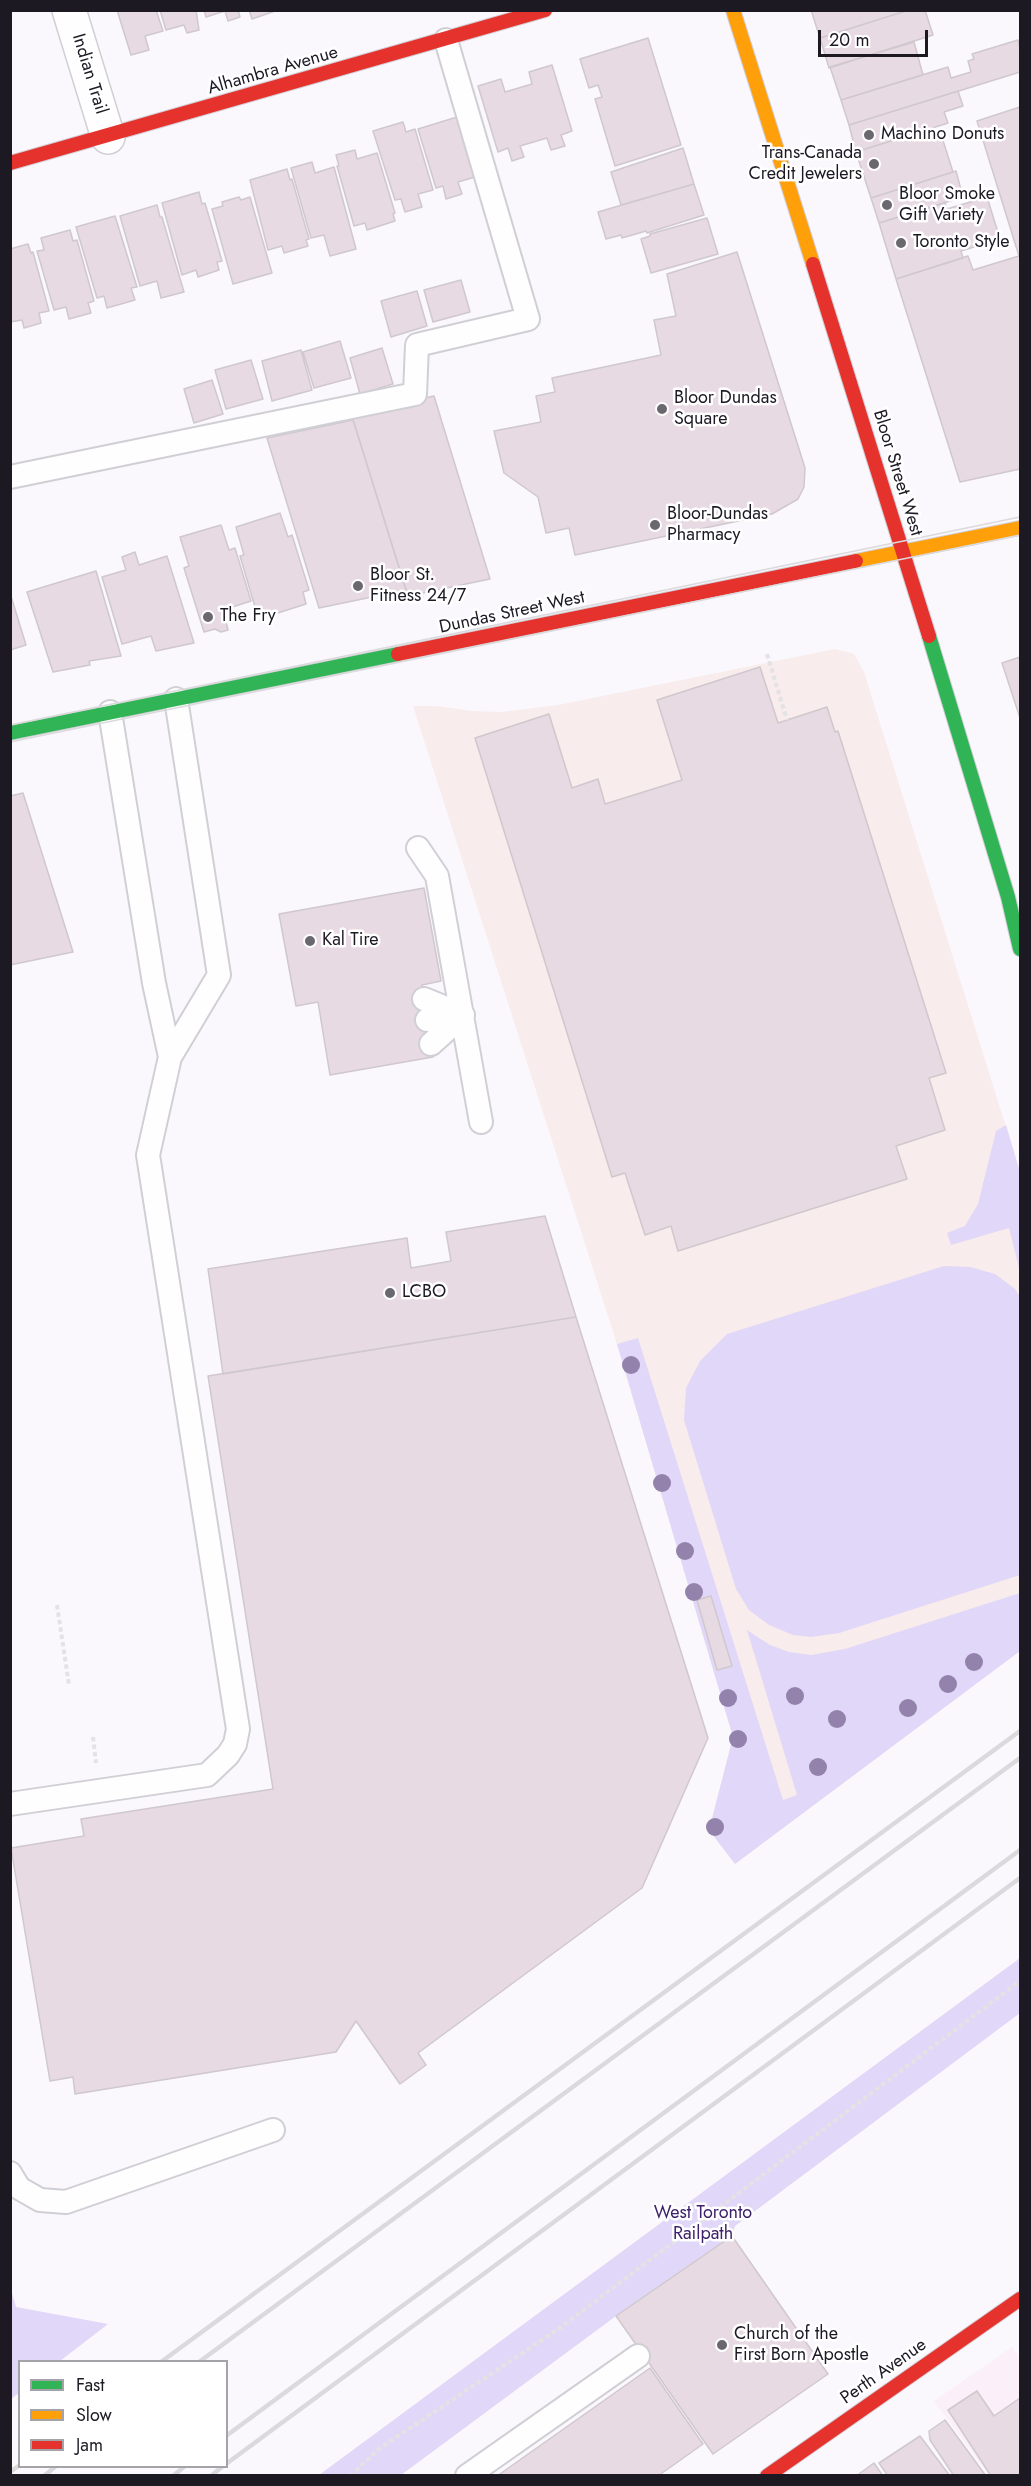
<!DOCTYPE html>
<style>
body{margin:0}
#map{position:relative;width:1031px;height:2486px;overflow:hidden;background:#faf8fc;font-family:Jost,sans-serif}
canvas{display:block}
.frame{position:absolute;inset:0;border:12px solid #1c1923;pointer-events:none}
.legend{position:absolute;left:18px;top:2360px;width:210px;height:108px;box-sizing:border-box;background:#fff;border:2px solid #a4a3a7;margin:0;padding:8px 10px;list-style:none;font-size:18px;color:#1c1923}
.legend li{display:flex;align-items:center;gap:12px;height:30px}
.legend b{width:30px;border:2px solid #a4a3a7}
.scale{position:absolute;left:818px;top:30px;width:110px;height:27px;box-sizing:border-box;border:3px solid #1c1923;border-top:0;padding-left:8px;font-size:18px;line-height:21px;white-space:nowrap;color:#1c1923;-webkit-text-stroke:4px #fff;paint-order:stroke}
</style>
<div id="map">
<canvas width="1031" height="2486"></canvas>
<div class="frame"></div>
<ul class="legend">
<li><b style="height:8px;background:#30b455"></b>Fast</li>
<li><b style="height:8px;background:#ff9f0a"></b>Slow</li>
<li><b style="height:8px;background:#e5322d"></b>Jam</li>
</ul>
<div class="scale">20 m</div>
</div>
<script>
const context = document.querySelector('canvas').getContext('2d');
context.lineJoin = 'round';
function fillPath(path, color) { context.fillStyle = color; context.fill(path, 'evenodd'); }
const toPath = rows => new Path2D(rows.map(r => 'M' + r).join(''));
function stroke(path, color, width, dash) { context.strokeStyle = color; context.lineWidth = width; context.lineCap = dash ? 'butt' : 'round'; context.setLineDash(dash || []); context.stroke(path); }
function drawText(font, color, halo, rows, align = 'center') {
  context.font = font + ' Jost,sans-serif'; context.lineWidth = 5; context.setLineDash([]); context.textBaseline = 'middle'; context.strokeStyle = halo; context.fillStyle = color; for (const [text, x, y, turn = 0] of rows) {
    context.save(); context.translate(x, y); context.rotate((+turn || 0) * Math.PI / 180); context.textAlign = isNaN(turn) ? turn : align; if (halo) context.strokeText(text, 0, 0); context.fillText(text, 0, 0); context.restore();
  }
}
fillPath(toPath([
 [1012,2347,1020,2359,1020,2475,989,2475,934,2401]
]), '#fbeff9');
fillPath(toPath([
 [835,649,854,654,864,672,1020,1172,1020,1651,735,1864,709,1830,733,1737,617,1344,413,706,437,706,472,711,502,712,558,705]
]), '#f8ecec');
fillPath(toPath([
 [1006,1125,1020,1172,1020,1272,1009,1228,951,1245,947,1233,965,1226,978,1204,996,1131],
 [944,1266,970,1267,995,1274,1015,1289,1020,1297,1020,1575,839,1633,811,1637,793,1635,769,1625,749,1610,736,1589,684,1420,686,1388,700,1361,727,1334],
 [638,1338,783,1800,797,1795,747,1630,770,1645,789,1652,811,1655,845,1649,1020,1593,1020,1651,735,1864,709,1830,733,1737,617,1344],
 [711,1596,732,1665,718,1670,697,1601],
 [1020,1958,1020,2013,735,2226,732,2236,616,2316,401,2475,319,2475],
 [10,2286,16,2307,108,2324,60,2361,20,2362,19,2393,11,2399]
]), '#e1d7f8');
const building = toPath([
 [117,10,156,10,163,31,145,36,149,50,131,55,117,10],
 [160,10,196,10,199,30,187,33,184,25,166,30,160,10],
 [204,10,238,10,240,17,228,21,225,11,206,17,204,10],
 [249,10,278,10,252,19,249,10],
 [811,10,909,10,820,38,811,10],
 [909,10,925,10,933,35,829,68,820,38,909,10],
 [648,38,681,145,615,166,595,99,602,97,598,85,589,88,580,59,648,38],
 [1018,40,1020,48,1020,72,849,125,841,100,948,67,951,78,971,72,968,61,974,59,972,54,1018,40],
 [914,42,923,75,841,100,830,67,914,42],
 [552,65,572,131,561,135,565,146,551,150,547,138,520,146,524,157,512,161,508,148,498,152,478,86,501,79,505,92,532,84,529,72,552,65],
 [958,91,963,106,944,112,948,123,856,152,849,125,958,91],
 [1020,107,1020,469,960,482,896,279,968,256,973,270,1019,256,977,121,1020,107],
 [457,117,475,177,458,182,462,194,446,199,443,186,436,188,418,129,457,117],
 [403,122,406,132,415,129,433,190,418,194,422,207,405,212,401,199,395,200,373,131,403,122],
 [940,131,953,172,871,198,856,152,910,135,911,140,940,131],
 [683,148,694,184,621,205,611,172,683,148],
 [355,150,357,159,377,153,395,213,393,214,395,221,367,230,365,223,354,226,337,166,339,166,336,155,355,150],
 [312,162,315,173,334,167,356,249,330,256,324,235,311,238,291,168,312,162],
 [287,169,290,180,292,179,309,239,306,240,308,246,284,253,282,246,268,250,250,180,287,169],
 [956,171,963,197,879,223,871,198,956,171],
 [694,184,704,215,647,233,646,231,622,238,621,235,606,239,598,212,694,184],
 [199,192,202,204,205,203,222,261,217,262,219,270,198,277,196,270,182,275,162,203,199,192],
 [239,197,241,200,250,197,272,273,233,284,212,209,223,206,222,202,239,197],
 [987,197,1000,239,961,251,963,258,896,279,879,223,945,203,947,209,987,197],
 [157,205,160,217,162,217,184,292,161,298,157,281,140,286,120,216,157,205],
 [115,216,137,287,131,288,135,300,107,308,104,296,97,298,76,227,115,216],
 [707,218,718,254,651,273,641,239,650,236,650,234,707,218],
 [70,230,73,241,77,240,94,301,88,303,91,313,69,319,66,307,54,310,37,251,44,250,41,238,70,230],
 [28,244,31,253,33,252,49,311,39,313,41,323,24,328,22,320,10,322,10,249,28,244],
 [737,252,805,468,804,487,798,499,772,514,575,555,569,528,546,533,538,497,504,473,494,431,541,422,536,396,555,392,552,378,661,355,654,320,676,316,667,274,737,252],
 [461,280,470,312,433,322,424,290,461,280],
 [417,291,427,326,391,337,381,301,417,291],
 [340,341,351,378,314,388,303,352,340,341],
 [382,348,393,384,360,394,350,358,382,348],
 [301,350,312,390,272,401,262,361,301,350],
 [251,360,263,399,226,409,215,370,251,360],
 [212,380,223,414,194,423,184,389,212,380],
 [434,396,490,579,408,596,351,413,434,396],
 [353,420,406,590,319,608,267,438,353,420],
 [280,513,288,537,292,535,309,590,303,592,306,604,262,618,258,606,255,607,240,556,244,555,236,527,280,513],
 [221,525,229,550,235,548,251,601,223,610,228,630,221,632,215,629,204,632,184,568,189,566,180,537,221,525],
 [135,552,139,565,167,556,194,643,156,651,151,636,122,644,102,577,126,570,122,557,135,552],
 [96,571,121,656,89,661,90,665,53,672,27,592,96,571],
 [10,593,26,645,10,650,10,593],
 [1020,657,1020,718,1002,663,1020,657],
 [760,667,778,723,827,707,835,732,838,731,946,1073,929,1078,945,1130,896,1146,907,1179,678,1251,671,1226,645,1235,625,1173,612,1177,475,738,549,714,572,788,598,779,605,804,682,780,657,700,760,667],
 [23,793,73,952,10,965,10,796,23,793],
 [424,888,441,981,422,985,433,1057,330,1075,318,1002,296,1006,279,914,424,888],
 [545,1216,576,1317,223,1374,208,1269,407,1238,411,1268,451,1261,446,1232,545,1216],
 [576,1317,708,1738,642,1888,418,2053,426,2065,400,2084,356,2021,336,2052,75,2094,73,2077,50,2081,11,1848,84,1836,81,1819,273,1789,208,1376,576,1317],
 [711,1596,732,1666,717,1670,697,1600,711,1596],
 [732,2236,828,2374,713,2454,616,2316,732,2236],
 [650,2368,703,2444,658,2476,497,2476,650,2368],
 [977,2391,994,2416,1020,2398,1020,2476,991,2476,948,2410,977,2391],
 [945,2420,986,2476,954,2476,930,2440,929,2431,945,2420],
 [920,2436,950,2476,888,2476,879,2463,920,2436],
 [874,2463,883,2476,856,2476,874,2463]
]);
fillPath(building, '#e8dae2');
stroke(building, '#cfc8cd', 1.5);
const lane = toPath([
 [10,477,415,394,417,345,528,319,446,40],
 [110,712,154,983,170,1057],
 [418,848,437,876,481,1122],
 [424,999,463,1015],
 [427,1020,462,1015],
 [431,1044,463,1015],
 [10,1804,207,1775,228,1755,235,1744,238,1729,148,1155,170,1057,219,975,176,699],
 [10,2173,19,2188,40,2200,66,2202,273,2130],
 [467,2476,638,2356]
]);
const street = toPath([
 [69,10,108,137]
]);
const fast = toPath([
 [929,636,1008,897,1020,949],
 [10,733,398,654]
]);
const slow = toPath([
 [733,10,813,264],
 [856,561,1020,528]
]);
const jam = toPath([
 [10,163,545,10],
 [813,264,929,636],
 [398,654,856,561],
 [767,2476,1020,2299]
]);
stroke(lane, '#d1cfd6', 26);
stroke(street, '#d1cfd6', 36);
stroke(fast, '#d1cfd6', 16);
stroke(slow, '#d1cfd6', 16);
stroke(jam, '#d1cfd6', 16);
stroke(toPath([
 [767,654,787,720],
 [57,1605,69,1685],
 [93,1737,96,1763],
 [350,2476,380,2448,557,2330,1020,1981]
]), '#e3e3e4', 4, [4.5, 3]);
stroke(lane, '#fefeff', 22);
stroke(street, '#fefeff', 33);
stroke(fast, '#30b455', 14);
stroke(slow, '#ff9f0a', 14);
stroke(jam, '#e5322d', 14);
stroke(toPath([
 [10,725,1020,517],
 [10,742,1020,535]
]), '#dad9db', 1.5);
stroke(toPath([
 [161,2362,1020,1731],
 [199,2362,1020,1758],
 [226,2436,1020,1850],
 [226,2464,1020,1878],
 [10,2472,20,2465],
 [44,2476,56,2466],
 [173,2476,185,2466],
 [211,2476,223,2466]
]), '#dad9db', 4.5);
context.fillStyle = '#9382ac';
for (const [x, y] of [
 [631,1365],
 [662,1483],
 [685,1551],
 [694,1592],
 [974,1662],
 [948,1684],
 [795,1696],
 [728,1698],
 [908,1708],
 [837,1719],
 [738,1739],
 [818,1767],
 [715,1827]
]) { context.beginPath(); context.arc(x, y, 9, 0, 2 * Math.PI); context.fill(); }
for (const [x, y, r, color] of [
 [869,135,6,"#6a676f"],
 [874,164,6,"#6a676f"],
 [887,205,6,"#6a676f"],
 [901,243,6,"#6a676f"],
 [662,409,6,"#6a676f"],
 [655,525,6,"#6a676f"],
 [358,586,6,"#6a676f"],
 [208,617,6,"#6a676f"],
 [310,941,6,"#6a676f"],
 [390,1293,6,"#6a676f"],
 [722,2345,6,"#6a676f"]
]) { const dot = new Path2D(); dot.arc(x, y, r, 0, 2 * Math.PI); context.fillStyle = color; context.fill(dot); stroke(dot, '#fff', 2); }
drawText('18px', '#1c1923', '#fff', [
 ["Alhambra Avenue",273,71,-16],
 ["Indian Trail",89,74,73],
 ["Bloor Street West",897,473,73],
 ["Dundas Street West",512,613,-12],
 ["Perth Avenue",884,2372,-35]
]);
drawText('18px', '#1c1923', '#fff', [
 ["Machino Donuts",881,135],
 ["Trans-Canada",862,154,"right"],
 ["Credit Jewelers",862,175,"right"],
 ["Bloor Smoke",899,195],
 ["Gift Variety",899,216],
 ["Toronto Style",913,243],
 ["Bloor Dundas",674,399],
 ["Square",674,420],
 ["Bloor-Dundas",667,515],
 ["Pharmacy",667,536],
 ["Bloor St.",370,576],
 ["Fitness 24/7",370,597],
 ["The Fry",220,617],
 ["Kal Tire",322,941],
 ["LCBO",402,1293],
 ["Church of the",734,2335],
 ["First Born Apostle",734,2356]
], 'left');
drawText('18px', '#3e216a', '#fff', [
 ["West Toronto",703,2214],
 ["Railpath",703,2235]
]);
</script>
